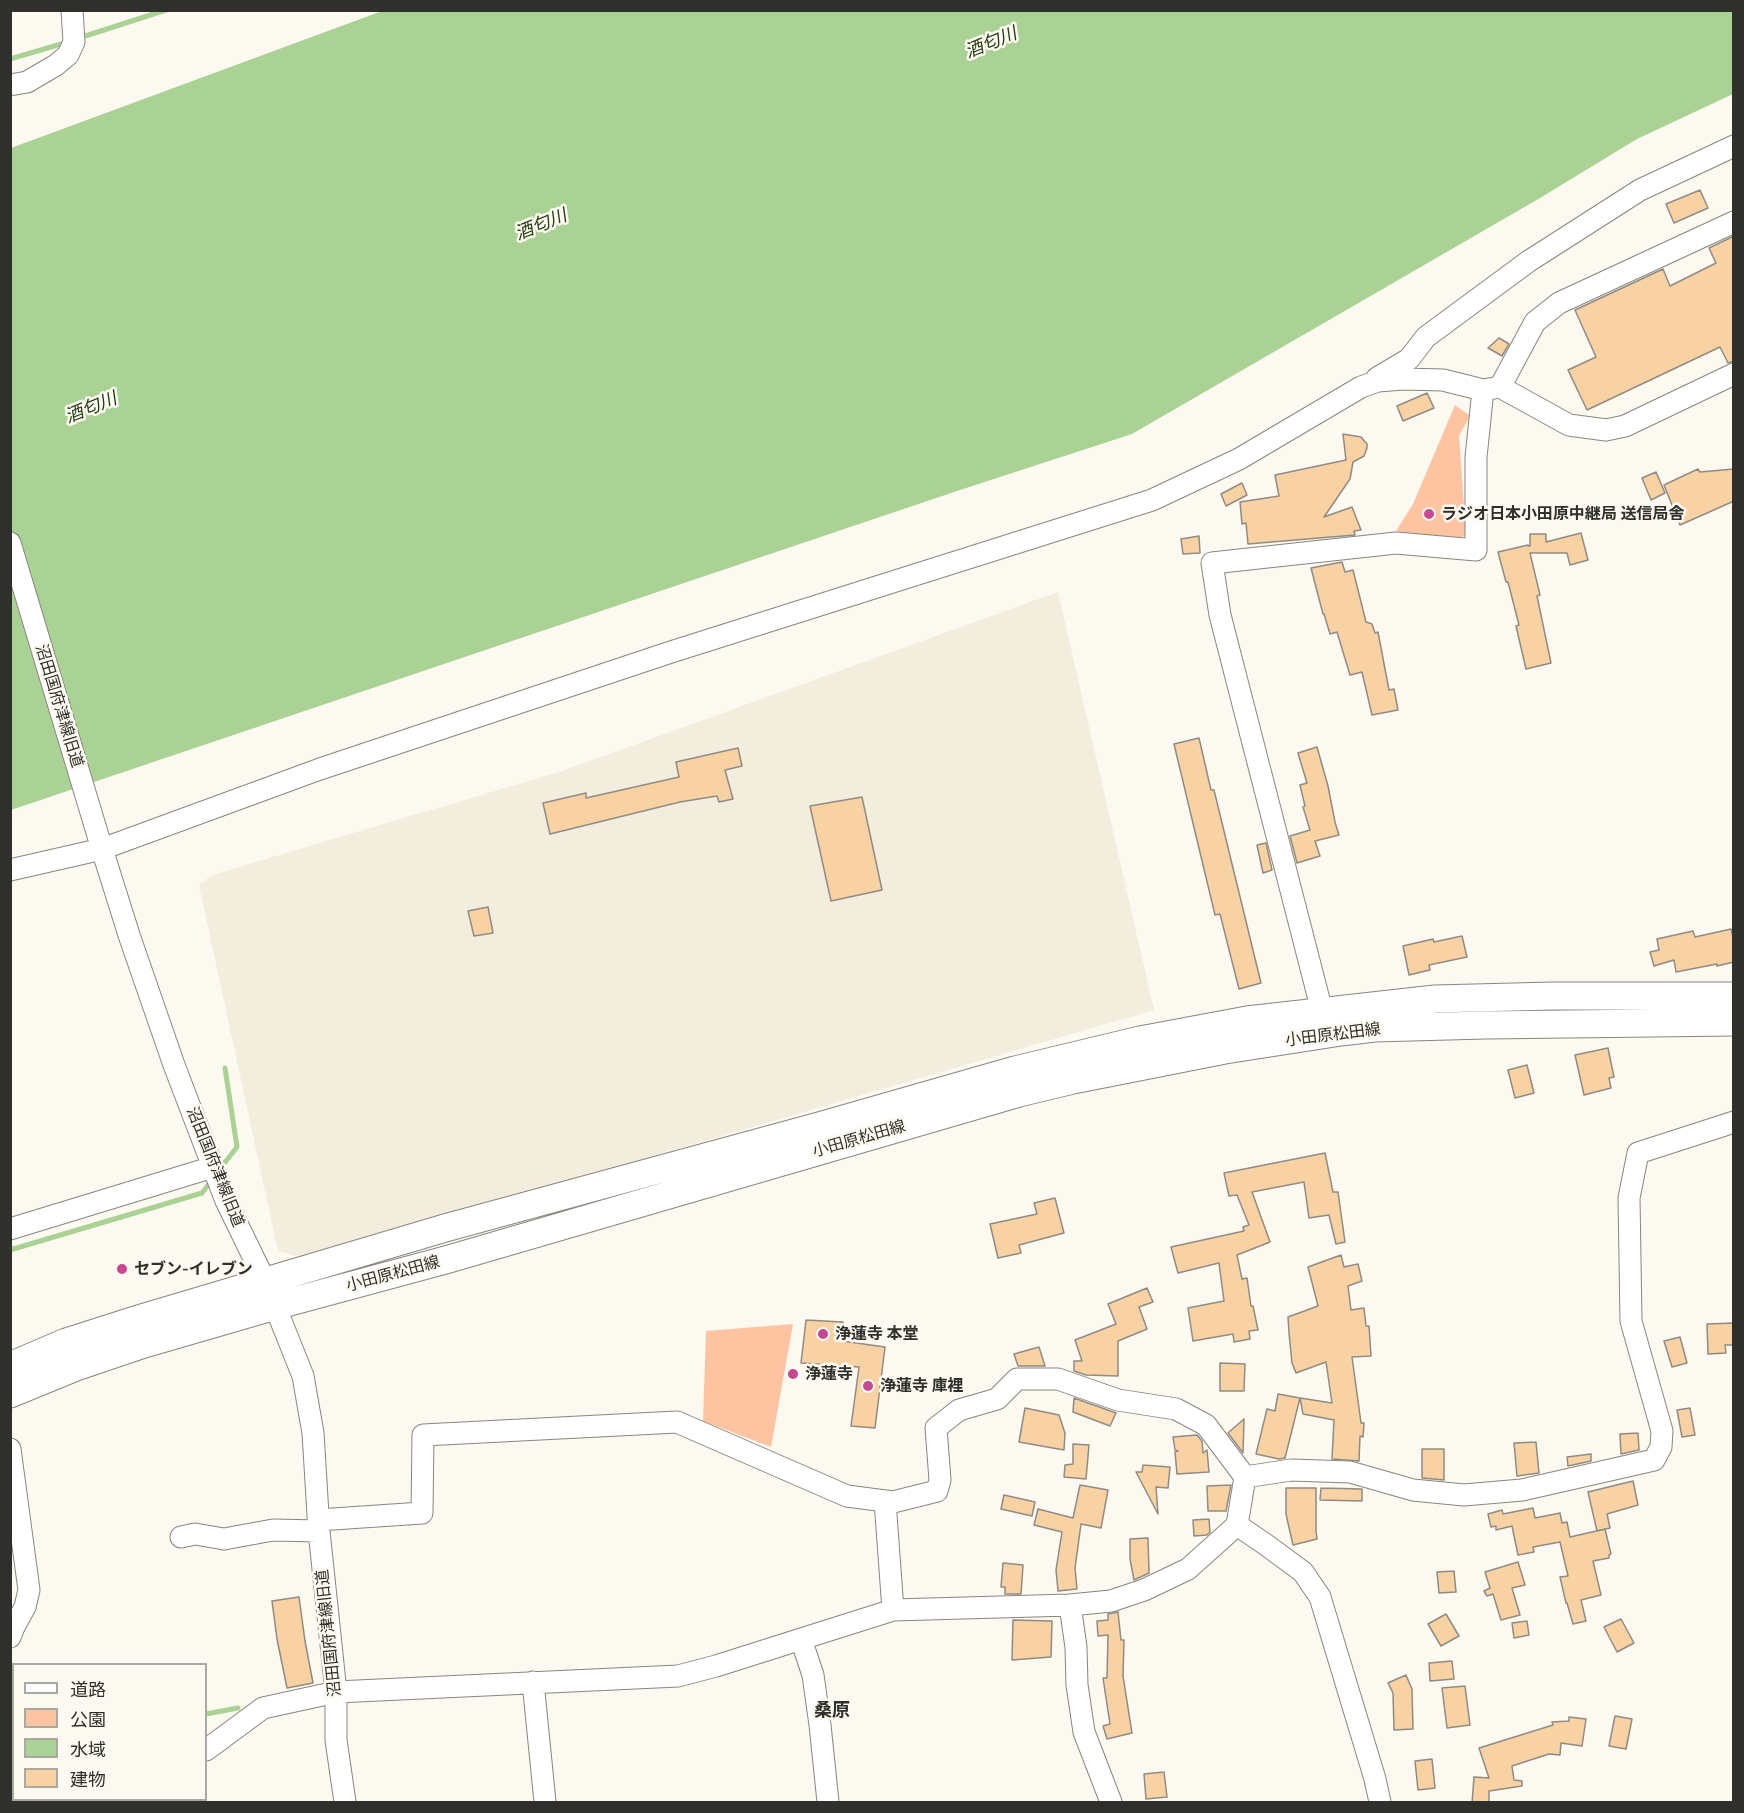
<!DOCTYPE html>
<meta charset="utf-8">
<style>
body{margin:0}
#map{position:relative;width:1744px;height:1813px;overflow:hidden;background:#fbf9f0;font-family:Cabin,"Noto Sans JP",sans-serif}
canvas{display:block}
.frame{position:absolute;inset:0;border:12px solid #2f2f2b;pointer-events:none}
.legend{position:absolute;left:12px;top:1663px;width:195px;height:138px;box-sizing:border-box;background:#fbf9f0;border:2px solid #a9a8a1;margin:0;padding:8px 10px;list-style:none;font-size:18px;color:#2f2f2b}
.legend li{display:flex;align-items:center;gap:12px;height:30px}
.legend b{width:30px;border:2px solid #a9a8a1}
</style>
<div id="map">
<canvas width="1744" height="1813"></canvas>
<div class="frame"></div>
<ul class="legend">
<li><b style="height:8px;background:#fff"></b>道路</li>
<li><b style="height:16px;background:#fec3a0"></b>公園</li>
<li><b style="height:16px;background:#aad294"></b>水域</li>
<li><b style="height:16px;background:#f8d2a3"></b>建物</li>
</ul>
</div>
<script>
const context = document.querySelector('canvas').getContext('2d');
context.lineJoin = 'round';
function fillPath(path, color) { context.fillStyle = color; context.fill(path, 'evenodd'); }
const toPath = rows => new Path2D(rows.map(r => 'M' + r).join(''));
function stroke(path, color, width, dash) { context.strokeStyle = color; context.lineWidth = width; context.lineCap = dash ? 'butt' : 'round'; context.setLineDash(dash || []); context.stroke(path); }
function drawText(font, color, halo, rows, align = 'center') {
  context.font = font + ' Cabin,"Noto Sans JP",sans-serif'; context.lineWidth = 5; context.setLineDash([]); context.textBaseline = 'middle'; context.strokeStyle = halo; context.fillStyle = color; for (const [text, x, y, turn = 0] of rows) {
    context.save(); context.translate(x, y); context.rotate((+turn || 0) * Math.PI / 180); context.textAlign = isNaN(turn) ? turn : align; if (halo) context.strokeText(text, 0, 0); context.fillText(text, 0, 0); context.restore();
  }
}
fillPath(toPath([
 [1058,592,1154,1010,303,1258,278,1251,199,885,212,875,562,771]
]), '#f2eddd');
fillPath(toPath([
 [1455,405,1470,416,1459,436,1466,534,1455,543,1396,531,1413,504],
 [793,1324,771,1447,703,1421,706,1331]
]), '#fec3a0');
fillPath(toPath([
 [382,11,1733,11,1733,94,1637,139,1540,198,1132,434,957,491,11,810,11,148]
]), '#aad294');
stroke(toPath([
 [79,38,166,10],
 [10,59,68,42],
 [219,1170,237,1147,225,1068],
 [10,1250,202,1193,212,1180],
 [206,1714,238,1708]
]), '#aad294', 5);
const building = toPath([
 [1700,190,1708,208,1674,223,1666,204,1700,190],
 [1734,236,1734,361,1728,363,1720,347,1587,410,1568,370,1596,357,1575,310,1663,269,1670,286,1716,263,1709,248,1734,236],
 [1499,338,1509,344,1502,356,1488,348,1499,338],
 [1427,393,1434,408,1403,421,1397,406,1427,393],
 [1343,434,1361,437,1367,444,1367,448,1364,456,1353,462,1350,479,1324,517,1352,507,1361,530,1354,531,1355,535,1248,544,1246,523,1242,524,1240,502,1279,496,1275,475,1346,460,1343,434],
 [1698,469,1700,472,1734,469,1734,501,1680,525,1664,485,1698,469],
 [1656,472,1665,493,1651,500,1642,478,1656,472],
 [1242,483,1247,495,1226,506,1221,494,1242,483],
 [1581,533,1588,560,1570,565,1567,553,1530,553,1540,595,1537,596,1551,663,1526,669,1516,626,1519,625,1508,582,1506,582,1498,552,1528,545,1528,546,1530,546,1530,534,1546,534,1546,542,1581,533],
 [1199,536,1200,553,1183,554,1181,539,1199,536],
 [1342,562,1345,572,1353,570,1366,622,1372,624,1375,633,1378,632,1389,690,1394,689,1398,710,1372,715,1362,672,1350,675,1337,632,1330,634,1324,614,1323,614,1311,568,1342,562],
 [1199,738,1211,790,1214,790,1261,983,1239,989,1220,914,1215,915,1174,744,1199,738],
 [1317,747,1328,786,1335,822,1339,835,1315,841,1320,856,1297,863,1290,836,1310,830,1303,807,1305,806,1300,785,1307,783,1298,753,1317,747],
 [738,748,742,766,725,770,733,799,719,802,717,796,680,802,550,834,543,803,586,793,586,798,679,777,676,762,738,748],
 [862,797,882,890,831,901,810,806,862,797],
 [1266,843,1272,870,1263,873,1257,845,1266,843],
 [488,907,493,933,474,936,468,911,488,907],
 [1731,929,1734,941,1734,962,1717,966,1717,964,1676,972,1674,960,1654,966,1650,952,1659,950,1657,939,1693,931,1695,937,1731,929],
 [1462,936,1467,957,1429,965,1430,970,1409,975,1403,946,1433,939,1434,942,1462,936],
 [1608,1048,1614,1077,1609,1078,1611,1088,1584,1095,1575,1055,1608,1048],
 [1527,1065,1534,1093,1515,1098,1508,1070,1527,1065],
 [1325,1153,1333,1192,1338,1192,1345,1242,1336,1244,1329,1215,1309,1218,1304,1182,1252,1192,1270,1242,1237,1255,1242,1279,1247,1278,1251,1306,1253,1306,1258,1330,1249,1331,1250,1339,1234,1342,1233,1334,1193,1341,1188,1308,1224,1301,1219,1263,1178,1273,1171,1247,1244,1231,1243,1227,1249,1225,1237,1195,1229,1196,1224,1173,1325,1153],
 [1055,1198,1064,1233,1019,1245,1021,1253,998,1258,990,1224,1037,1214,1034,1203,1055,1198],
 [1341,1255,1344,1267,1358,1264,1362,1281,1348,1286,1351,1310,1364,1308,1366,1326,1369,1326,1371,1356,1352,1357,1361,1423,1364,1423,1363,1437,1360,1436,1359,1461,1332,1459,1334,1420,1303,1414,1300,1398,1332,1403,1326,1362,1296,1373,1292,1363,1289,1333,1288,1317,1318,1306,1308,1267,1341,1255],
 [1147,1288,1153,1302,1139,1307,1147,1329,1118,1341,1118,1376,1086,1375,1074,1371,1074,1361,1082,1361,1075,1340,1116,1324,1108,1304,1147,1288],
 [806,1320,843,1322,842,1341,885,1347,875,1428,851,1426,859,1367,801,1363,806,1320],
 [1734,1323,1734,1345,1725,1345,1726,1353,1708,1354,1707,1324,1734,1323],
 [1680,1337,1687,1363,1672,1367,1664,1341,1680,1337],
 [1039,1347,1045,1366,1018,1366,1014,1354,1039,1347],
 [1220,1363,1245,1364,1244,1391,1220,1391,1220,1363],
 [1278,1394,1300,1398,1285,1458,1279,1459,1256,1454,1267,1409,1275,1411,1278,1394],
 [1074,1398,1116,1413,1110,1426,1073,1412,1074,1398],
 [1025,1408,1059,1415,1065,1433,1064,1450,1019,1442,1025,1408],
 [1690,1408,1695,1435,1682,1437,1677,1410,1690,1408],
 [1244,1419,1243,1453,1228,1433,1244,1419],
 [1638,1433,1639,1450,1621,1454,1620,1434,1638,1433],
 [1197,1435,1202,1441,1203,1453,1207,1450,1209,1472,1177,1474,1175,1452,1178,1451,1175,1450,1173,1437,1197,1435],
 [1536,1442,1539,1473,1517,1476,1514,1443,1536,1442],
 [1073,1444,1089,1445,1086,1479,1064,1477,1065,1465,1073,1464,1073,1444],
 [1422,1449,1444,1449,1444,1480,1422,1478,1422,1449],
 [1591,1454,1591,1461,1568,1466,1567,1457,1591,1454],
 [1143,1465,1170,1467,1168,1488,1156,1487,1158,1514,1136,1472,1142,1472,1143,1465],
 [1633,1481,1638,1505,1607,1514,1610,1528,1597,1531,1588,1492,1633,1481],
 [1080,1485,1108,1490,1101,1528,1081,1524,1075,1568,1077,1589,1058,1591,1056,1570,1062,1532,1034,1525,1038,1509,1073,1518,1080,1485],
 [1231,1485,1226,1511,1208,1511,1207,1486,1231,1485],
 [1286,1488,1316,1488,1316,1531,1317,1539,1293,1545,1286,1514,1286,1488],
 [1321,1488,1362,1489,1362,1501,1320,1500,1321,1488],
 [1004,1495,1035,1502,1032,1516,1001,1509,1004,1495],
 [1533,1508,1535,1518,1560,1513,1562,1523,1567,1522,1570,1537,1605,1529,1611,1554,1609,1555,1609,1558,1593,1561,1601,1595,1581,1600,1586,1621,1573,1624,1567,1603,1566,1603,1560,1577,1568,1576,1560,1542,1533,1547,1534,1552,1518,1555,1512,1526,1496,1530,1496,1526,1491,1527,1488,1514,1502,1510,1503,1514,1533,1508],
 [1209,1519,1210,1532,1207,1535,1194,1536,1193,1520,1209,1519],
 [1148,1538,1149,1573,1134,1580,1130,1559,1130,1539,1148,1538],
 [1518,1562,1525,1585,1512,1588,1520,1615,1501,1620,1493,1594,1487,1596,1484,1591,1490,1588,1485,1572,1518,1562],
 [1003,1563,1023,1565,1021,1594,1005,1594,1005,1587,1001,1587,1003,1563],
 [1454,1571,1456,1592,1439,1593,1437,1572,1454,1571],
 [299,1597,305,1641,313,1683,287,1688,277,1639,272,1601,299,1597],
 [1118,1612,1121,1640,1124,1640,1123,1676,1132,1733,1107,1739,1103,1726,1110,1724,1103,1678,1107,1678,1108,1635,1098,1636,1097,1621,1108,1620,1108,1614,1118,1612],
 [1446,1614,1459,1636,1441,1646,1428,1624,1446,1614],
 [1621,1619,1634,1643,1617,1652,1604,1627,1621,1619],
 [1013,1620,1052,1621,1051,1657,1012,1660,1013,1620],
 [1527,1621,1529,1635,1514,1638,1512,1623,1527,1621],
 [1452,1661,1454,1679,1430,1681,1429,1663,1452,1661],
 [1406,1675,1412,1689,1413,1729,1394,1730,1393,1693,1388,1683,1406,1675],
 [1465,1686,1470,1725,1447,1728,1442,1688,1465,1686],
 [1615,1716,1632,1719,1626,1749,1609,1746,1615,1716],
 [1569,1717,1586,1719,1582,1746,1561,1743,1560,1755,1549,1754,1512,1766,1514,1780,1522,1781,1522,1786,1489,1791,1489,1803,1472,1803,1474,1777,1489,1778,1479,1748,1553,1725,1552,1722,1569,1721,1569,1717],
 [1432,1759,1435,1788,1418,1790,1415,1761,1432,1759],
 [1164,1772,1167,1797,1146,1799,1144,1774,1164,1772]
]);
fillPath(building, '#f8d2a3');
stroke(building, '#908b84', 1.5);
const minor = toPath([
 [10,85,27,82,56,65,68,55,74,42,72,10],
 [1377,378,1409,359,1426,337,1529,261,1640,190,1734,146],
 [1500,387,1535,322,1559,303,1734,222],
 [10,543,102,849,130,938,174,1065,226,1201,265,1281,303,1376,313,1433,319,1531,336,1692,336,1740,345,1802],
 [10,870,102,849,320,769,671,652,1152,500,1239,459,1361,387,1378,381,1403,379,1443,380,1483,390,1500,387,1569,425,1606,430,1625,426,1734,374],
 [1322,1011,1220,615,1212,563,1396,543,1476,550,1476,457,1483,390],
 [10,1229,213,1167],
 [10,1449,29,1590,25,1607,14,1627,10,1637],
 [1245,1477,1291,1470,1350,1472,1413,1490,1464,1495,1522,1490,1654,1460,1661,1447,1662,1431,1631,1321,1629,1198,1638,1153,1734,1122],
 [885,1501,893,1610],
 [318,1520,422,1513,423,1435,677,1422,847,1496,893,1502,937,1491,940,1480,936,1428,959,1410,997,1399,1017,1379,1058,1379,1118,1400,1176,1409,1206,1425,1245,1477,1237,1525],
 [181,1537,195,1534,224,1539,273,1530,319,1531],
 [801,1639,813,1675,820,1725,828,1802],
 [533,1682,545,1802],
 [10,1704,14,1710],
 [206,1750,263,1708,336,1692,678,1676,716,1666,893,1610,1070,1605],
 [61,1800,62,1802],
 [94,1802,101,1800],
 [1111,1802,1084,1732,1077,1685,1076,1647,1070,1605,1111,1601,1144,1590,1188,1569,1237,1525,1265,1544,1303,1572,1320,1597,1375,1779,1380,1802]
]);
const major = toPath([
 [10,1366,66,1342,138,1319,445,1228,819,1126,1015,1070,1140,1040,1247,1020,1435,999,1553,996,1734,996],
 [10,1394,76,1367,144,1344,275,1306,449,1259,1019,1093,1073,1080,1225,1050,1341,1032,1374,1028,1486,1025,1734,1022]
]);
stroke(minor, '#88867e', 23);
stroke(major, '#88867e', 29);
stroke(minor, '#fff', 21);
stroke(major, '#fff', 27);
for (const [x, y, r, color] of [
 [1429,514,6,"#c9478f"],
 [122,1269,6,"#c9478f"],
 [823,1334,6,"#c9478f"],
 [793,1374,6,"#c9478f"],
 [868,1386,6,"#c9478f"]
]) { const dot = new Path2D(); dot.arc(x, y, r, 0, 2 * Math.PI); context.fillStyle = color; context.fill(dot); stroke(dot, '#fbf9f0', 2); }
drawText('bold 16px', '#2f2f2b', '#fbf9f0', [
 ["ラジオ日本小田原中継局 送信局舎",1441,514],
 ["セブン-イレブン",134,1269],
 ["浄蓮寺 本堂",835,1334],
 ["浄蓮寺",805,1374],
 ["浄蓮寺 庫裡",880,1386]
], 'left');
drawText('16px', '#2f2f2b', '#fbf9f0', [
 ["沼田国府津線旧道",59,706,73],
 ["小田原松田線",1333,1035,-7],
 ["小田原松田線",859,1139,-16],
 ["沼田国府津線旧道",215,1167,68],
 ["小田原松田線",393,1274,-15],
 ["沼田国府津線旧道",329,1633,-96]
]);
drawText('italic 18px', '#203a0f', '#fbf9f0', [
 ["酒匂川",991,43,-22],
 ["酒匂川",541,225,-22],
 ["酒匂川",91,408,-22]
]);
drawText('bold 18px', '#2f2f2b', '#fbf9f0', [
 ["桑原",832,1711]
]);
</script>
